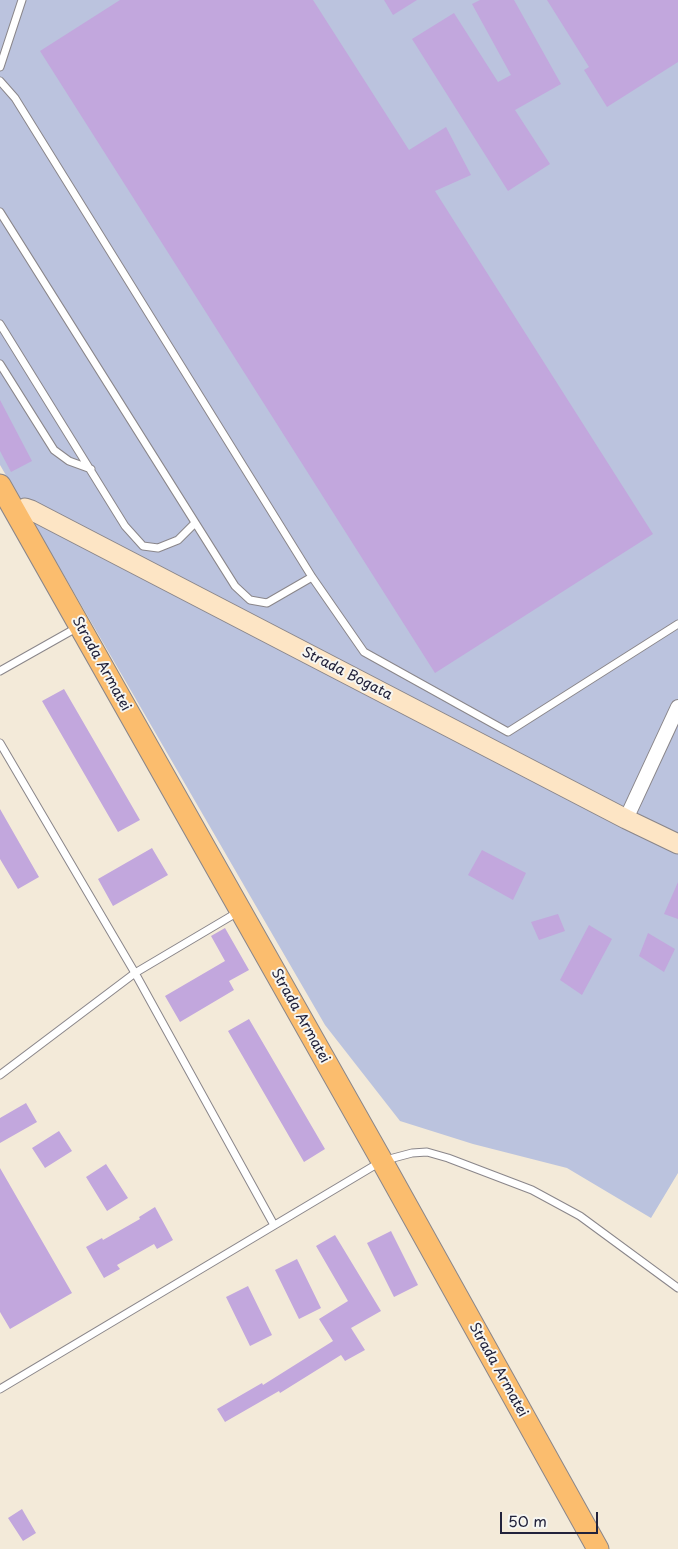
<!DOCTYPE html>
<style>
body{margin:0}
#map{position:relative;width:678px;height:1549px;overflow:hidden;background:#f3ead9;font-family:"Playpen Sans",sans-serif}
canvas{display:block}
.scale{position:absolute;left:500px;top:1512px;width:98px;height:22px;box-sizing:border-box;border:2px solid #22223b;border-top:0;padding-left:6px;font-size:15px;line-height:18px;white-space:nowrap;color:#22223b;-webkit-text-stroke:4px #f6f6f2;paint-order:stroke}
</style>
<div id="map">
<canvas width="678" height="1549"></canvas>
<div class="scale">50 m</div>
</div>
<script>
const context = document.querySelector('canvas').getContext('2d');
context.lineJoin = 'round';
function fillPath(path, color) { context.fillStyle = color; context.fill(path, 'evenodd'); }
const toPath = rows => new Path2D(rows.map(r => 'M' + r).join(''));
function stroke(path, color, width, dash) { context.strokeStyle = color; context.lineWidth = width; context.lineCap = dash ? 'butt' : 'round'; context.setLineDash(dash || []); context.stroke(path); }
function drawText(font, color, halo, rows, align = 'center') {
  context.font = font + ' "Playpen Sans",sans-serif'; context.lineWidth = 4; context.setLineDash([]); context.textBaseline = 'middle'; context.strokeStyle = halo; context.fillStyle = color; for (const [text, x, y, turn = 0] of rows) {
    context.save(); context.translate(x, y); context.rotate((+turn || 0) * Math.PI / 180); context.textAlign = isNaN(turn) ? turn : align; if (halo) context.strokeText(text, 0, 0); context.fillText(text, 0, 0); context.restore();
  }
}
fillPath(toPath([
 [0,0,678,0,678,1173,651,1218,567,1168,473,1144,400,1121,325,1025,0,465]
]), '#bbc3de');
fillPath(toPath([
 [120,0,313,0,409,150,446,127,471,175,435,191,653,534,435,673,40,51],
 [384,0,417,0,393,15],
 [480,0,514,0,561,84,515,110,550,164,508,191,412,39,454,13,498,82,511,75,472,4],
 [547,0,678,0,678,62,607,107,584,70,589,67],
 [0,400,32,461,11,472,0,451],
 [64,689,140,820,118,832,42,701],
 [0,809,39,877,18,889,0,859],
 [152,848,168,875,113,906,98,879],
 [482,850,526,873,513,900,468,875],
 [678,882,678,919,664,914],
 [558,914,565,931,539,940,531,922],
 [589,925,612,939,582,995,560,980],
 [225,928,249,970,229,981,234,990,180,1022,165,996,225,961,211,936],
 [648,933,675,949,664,972,639,956],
 [249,1019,325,1149,304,1162,228,1031],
 [26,1103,37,1122,0,1143,0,1118],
 [59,1131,72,1151,45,1168,32,1148],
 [106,1164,128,1198,107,1211,86,1177],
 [0,1168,72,1293,10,1329,0,1312],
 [155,1207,173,1240,157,1249,154,1244,117,1265,120,1269,104,1278,86,1247,102,1238,103,1240,140,1219,139,1217],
 [391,1231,418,1285,394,1297,367,1243],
 [335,1235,381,1311,351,1328,365,1350,345,1361,341,1355,280,1393,279,1391,225,1422,217,1409,262,1383,263,1385,333,1341,319,1319,348,1301,316,1246],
 [297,1259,321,1308,299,1319,275,1270],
 [248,1286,272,1335,250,1346,226,1297],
 [22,1509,36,1533,23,1541,8,1518]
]), '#c2a7dd');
const service = toPath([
 [0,67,22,0],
 [0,81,15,98,312,577,364,652,508,732,678,624],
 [0,212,235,586,250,600,267,603,312,577],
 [0,324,125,526,143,546,158,548,178,540,195,523],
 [0,364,54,450,69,461,91,469],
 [0,671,78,627],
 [0,743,135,973,274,1225],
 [0,1075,135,973,238,912],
 [0,1389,382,1161,412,1153,427,1152,448,1158,532,1190,580,1216,678,1288]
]);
const minor = toPath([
 [626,819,678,707]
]);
const secondary = toPath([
 [16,513,25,508,31,510,626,819,678,844]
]);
const primary = toPath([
 [0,485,382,1161,598,1549]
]);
stroke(service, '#8a868a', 9);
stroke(minor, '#8a868a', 16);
stroke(secondary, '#8a868a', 21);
stroke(primary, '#8a868a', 23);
stroke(service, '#fff', 7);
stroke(minor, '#fff', 14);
stroke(secondary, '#fde5c5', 19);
stroke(primary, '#fbbd6e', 21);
drawText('14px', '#22223b', '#f6f6f2', [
 ["Strada Armatei",101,664,61],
 ["Strada Bogata",347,674,27],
 ["Strada Armatei",300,1016,61],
 ["Strada Armatei",498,1370,61]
]);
</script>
